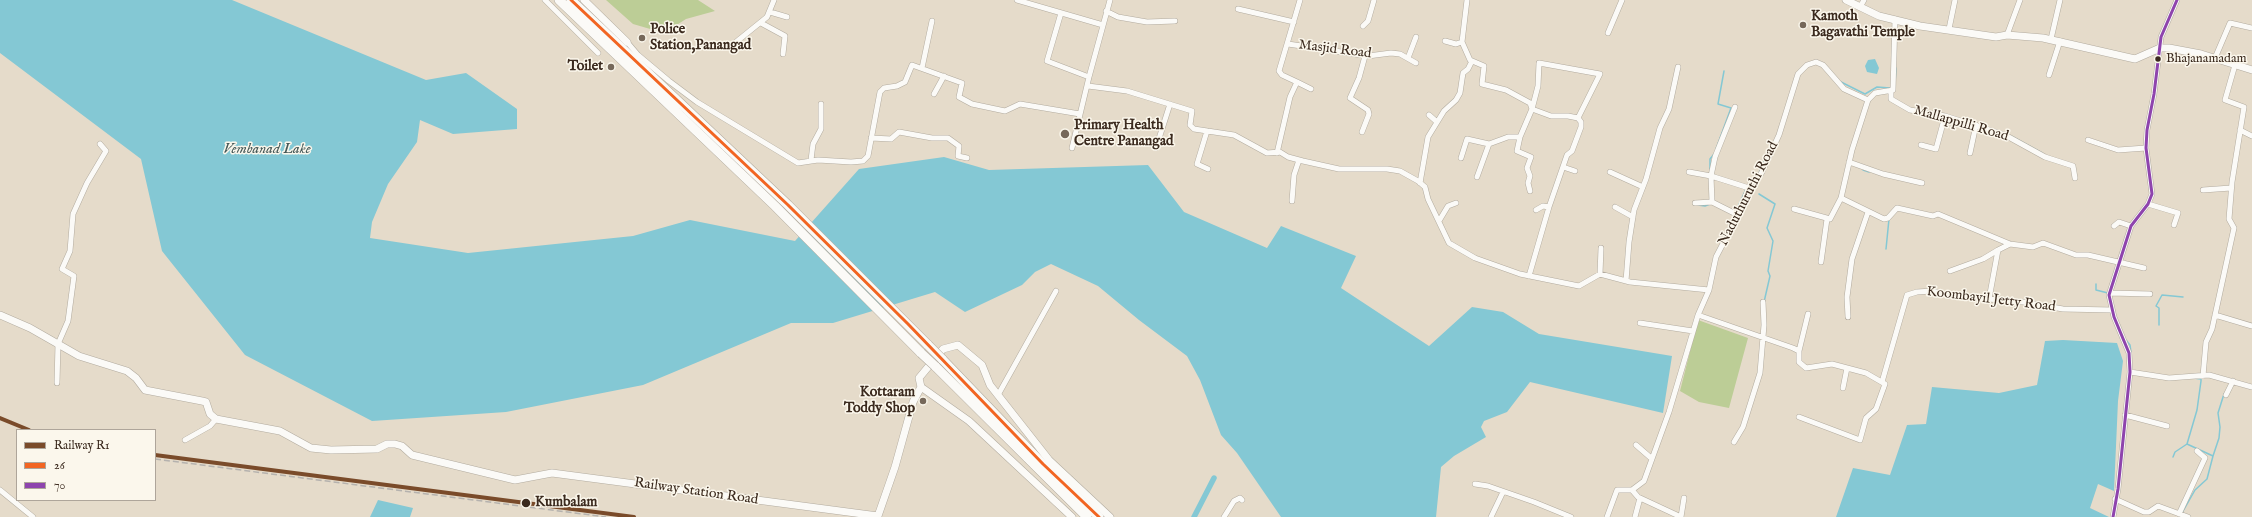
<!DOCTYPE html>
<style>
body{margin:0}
#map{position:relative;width:2252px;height:517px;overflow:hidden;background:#e5dbca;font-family:"IM FELL English",serif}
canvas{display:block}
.legend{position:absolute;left:16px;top:429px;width:140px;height:72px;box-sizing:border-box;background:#fbf7ec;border:1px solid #aea59a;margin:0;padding:5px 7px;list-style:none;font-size:12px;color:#3b2a1e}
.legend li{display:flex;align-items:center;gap:8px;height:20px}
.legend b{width:20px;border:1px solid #aea59a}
</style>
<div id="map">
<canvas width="2252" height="517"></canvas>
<ul class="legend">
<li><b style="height:5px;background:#7a4b2a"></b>Railway R1</li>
<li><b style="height:5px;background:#f26522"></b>26</li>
<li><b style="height:5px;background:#8e44ad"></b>70</li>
</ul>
</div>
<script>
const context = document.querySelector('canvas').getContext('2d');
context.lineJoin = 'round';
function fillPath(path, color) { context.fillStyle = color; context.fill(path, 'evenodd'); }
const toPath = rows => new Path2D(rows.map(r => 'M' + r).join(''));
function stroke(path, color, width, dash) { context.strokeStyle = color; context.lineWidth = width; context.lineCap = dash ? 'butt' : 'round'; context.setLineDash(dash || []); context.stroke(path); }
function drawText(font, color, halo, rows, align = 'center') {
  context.font = font + ' "IM FELL English",serif'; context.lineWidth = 3; context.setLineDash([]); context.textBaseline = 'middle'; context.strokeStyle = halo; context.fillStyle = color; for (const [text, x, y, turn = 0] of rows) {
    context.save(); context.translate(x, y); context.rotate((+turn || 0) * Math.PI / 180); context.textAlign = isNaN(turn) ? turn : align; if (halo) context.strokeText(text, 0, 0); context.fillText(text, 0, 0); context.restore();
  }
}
fillPath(toPath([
 [606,0,698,0,715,11,686,19,664,33,633,24],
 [1698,320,1748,338,1729,408,1699,402,1680,391]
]), '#bccd96');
fillPath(toPath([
 [0,0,232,0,426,80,466,73,517,109,517,129,453,134,420,120,417,142,388,184,372,222,370,238,468,253,633,236,690,220,795,241,859,169,944,157,989,170,1148,165,1184,212,1267,248,1281,226,1356,256,1341,288,1429,346,1472,307,1503,312,1539,334,1672,356,1663,413,1530,382,1507,412,1484,421,1481,427,1486,437,1454,456,1441,467,1436,517,1281,517,1237,453,1221,435,1200,380,1187,356,1139,320,1098,286,1051,264,1035,272,1022,285,965,312,935,292,833,323,791,323,643,385,506,412,372,421,245,355,162,251,141,159,0,53],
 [1875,59,1879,68,1877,74,1867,72,1865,66,1868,60],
 [2063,340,2117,343,2123,361,2118,401,2114,491,2098,484,2090,508,2109,517,1836,517,1853,468,1890,475,1907,425,1926,424,1932,387,1999,393,2037,385,2045,341],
 [378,500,413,508,410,517,370,517]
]), '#84c8d4');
stroke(toPath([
 [1841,82,1865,94,1877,87,1890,88],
 [1895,84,1896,68],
 [2011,136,2042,153],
 [1716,149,1731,108,1718,104,1724,71],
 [1710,169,1710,159,1714,154],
 [1863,170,1869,172],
 [1752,179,1759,173,1765,159],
 [1759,194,1775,204,1767,228,1773,241,1768,271,1770,276,1764,302],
 [1698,205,1705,206,1710,204],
 [1732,220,1746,189],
 [1886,249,1889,219],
 [2096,284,2096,290,2108,293],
 [2159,325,2159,308,2156,306,2162,295,2183,297],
 [2126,340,2130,345,2131,352],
 [2187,444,2197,410,2201,381,2201,379,2193,378],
 [2213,456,2219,438,2220,427,2218,413,2224,394],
 [2173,457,2175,452,2187,444,2213,456,2207,479,2195,490,2182,513]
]), '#84c8d4', 1.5);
stroke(toPath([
 [1194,517,1214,478]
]), '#84c8d4', 5.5);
const street = toPath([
 [545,0,598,53],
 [1017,0,1103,25],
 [1467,0,1462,42,1470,60,1484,66,1482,84,1506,90,1530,103,1532,109,1551,116,1568,116,1578,118,1581,122,1581,127,1572,151,1567,155,1549,207,1529,276],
 [1860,7,1864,0],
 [1238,9,1294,22],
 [1106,11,1118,17,1147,22,1175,21],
 [770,12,787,17],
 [1061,13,1047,61,1089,77],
 [761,23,785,36,783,54],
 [1363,26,1368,21,1374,0],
 [1949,29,1955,0],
 [1608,33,1622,0],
 [2007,35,2020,0],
 [2051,39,2060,0],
 [1445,41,1456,44,1462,42],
 [627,42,638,55,669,81,697,102,798,163,818,160,851,162,863,161,868,156,880,92,884,88,897,86,905,82,912,65,962,83,959,97,972,104,1005,111,1020,104,1080,114],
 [736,42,767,17,774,0],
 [1288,44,1368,56,1391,53,1400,54,1416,63],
 [1408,58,1416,37],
 [2215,58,2230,23,2252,28],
 [922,68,932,21],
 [2049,75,2060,41],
 [1297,82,1311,89],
 [1088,86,1127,91,1192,111,1190,125,1194,129,1234,135,1267,153,1280,152,1288,157,1303,161,1339,169,1387,169,1400,171,1418,181,1425,187,1428,199,1449,243,1475,258,1520,274,1579,286,1600,274,1630,282,1709,290],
 [1891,90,1891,99,1910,110,1945,116,2005,135,2045,157,2073,166,2075,178],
 [934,94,944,76],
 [1868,100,1852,150,1841,198,1884,219,1888,218,1897,208,1933,216,1938,214,2010,244,2033,247,2043,243,2076,255,2088,255,2144,268],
 [1735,107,1715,157,1711,176,1712,202,1738,215],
 [1429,115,1437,122],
 [2240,130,2252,136],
 [1207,131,1197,164,1208,169],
 [1362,132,1369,114,1368,110,1350,98,1359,78,1365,56],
 [1520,137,1517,151,1531,157,1527,168,1530,176,1528,183,1530,191],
 [871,138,891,139,899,132,932,138,948,138,959,146,958,156,967,158],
 [2088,140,2118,150,2146,148],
 [1921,145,1936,149,1945,116],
 [1072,148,1089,77,1110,0],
 [1156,148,1170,104],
 [1277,153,1290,97,1297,82,1282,75,1279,71,1300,0],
 [1970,153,1976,125],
 [1461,158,1467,139,1489,144,1508,137,1520,137,1532,109,1538,86,1539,63,1600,74,1578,118],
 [811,160,813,144,821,129,821,104],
 [1849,162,1883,174,1922,183],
 [1563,167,1575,171],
 [1610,172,1643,187],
 [1689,172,1711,176,1749,188],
 [1477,177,1489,144],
 [1420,183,1428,137,1444,111,1456,100,1460,93,1463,73,1468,69,1472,61],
 [2203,190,2231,188],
 [1292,201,1294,175,1299,160],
 [1695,203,1712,202],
 [2148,204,2178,213,2174,225],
 [1615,207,1633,217],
 [1794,209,1830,219,1841,198],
 [1536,210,1543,206,1549,207],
 [1439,221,1448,206,1456,203],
 [2114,226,2119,222,2131,226],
 [1821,262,1827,219],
 [1950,271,1983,259,1998,250],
 [1600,274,1601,248],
 [1626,281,1629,242,1634,210,1646,179,1660,128,1669,109,1678,67],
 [2110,293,2150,294],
 [1989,299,1998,250,2010,244],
 [1698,315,1793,348,1799,351,1799,362,1806,368,1832,364,1866,373,1885,384,1876,409,1866,418,1860,440,1799,417],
 [2215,315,2252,326],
 [1848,317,1847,297,1852,259,1868,212],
 [1640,323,1693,331],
 [1799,351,1808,314],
 [2130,372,2169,378,2209,375,2252,387],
 [2203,376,2206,342,2212,329,2234,228,2229,219,2232,182,2244,107,2225,100,2235,65],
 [1882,382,1907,295,1917,292,1932,291,1953,296,2023,302,2063,309,2112,310],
 [57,383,58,344,68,321,74,276,62,269,70,251,73,214,87,183,106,151,100,144],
 [1843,388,1847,368],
 [998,395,1056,291],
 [2226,395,2233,381],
 [2125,415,2167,426],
 [185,440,210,426,216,419],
 [1734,442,1743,427,1760,373,1764,325,1763,302],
 [1636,445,1651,458],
 [1475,484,1488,486,1534,502,1571,517],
 [0,490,33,517],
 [1632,490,1638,497,1681,517],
 [2115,499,2144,512,2149,512,2158,506,2188,517],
 [2179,514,2205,458,2197,451],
 [1224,517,1234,501,1240,498,1242,500],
 [1491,517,1503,492],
 [1607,517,1617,490,1632,490,1644,481,1669,412,1698,315,1709,290,1716,257,1738,215,1751,183,1761,174,1779,135,1798,74,1807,65,1816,62,1823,65,1844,89,1868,100,1875,93,1893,90,1895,19],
 [1635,517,1640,498],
 [1681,517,1684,498],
 [2113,517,2118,489,2130,372,2129,353,2114,317,2109,295,2131,226,2148,204,2152,194,2146,148,2147,130,2154,94,2161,37,2177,0]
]);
const secondary = toPath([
 [584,0,627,42],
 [1846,0,1879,16,1920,26,1996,37,2007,35,2043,38,2135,59,2160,48,2169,48,2201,54,2252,70],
 [0,315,30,328,79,356,127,371,136,378,145,390,202,401,206,402,210,414,216,419,280,431,311,448,331,450,377,449,387,444,395,444,402,446,412,455,515,480,552,473,878,516,895,467,913,402,921,387],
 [1072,517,969,421,921,387,919,378,943,349,958,345,982,365,990,385,1049,460,1110,517]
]);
const highway = toPath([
 [559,0,775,206,921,353],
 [571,0,788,205,928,345],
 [942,359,1043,464,1099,517],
 [935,366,1087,517]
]);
stroke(street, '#b2ab9f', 6);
stroke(secondary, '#b2ab9f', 8);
stroke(highway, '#b2ab9f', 10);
stroke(street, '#fbfaf7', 5);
stroke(secondary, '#fbfaf7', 7);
stroke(highway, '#fbfaf7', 9);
stroke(toPath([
 [155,459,606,517]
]), '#b5b2ae', 1.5, [6, 3]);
const highwayBridge = toPath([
 [928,345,942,359],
 [921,353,935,366]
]);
stroke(highwayBridge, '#b2ab9f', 10, []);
stroke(highwayBridge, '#fbfaf7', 9);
stroke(toPath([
 [571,0,788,205,908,324,1043,464,1099,517]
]), '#f26522', 3);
stroke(toPath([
 [2113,517,2118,489,2130,372,2129,353,2114,317,2109,295,2131,226,2148,204,2152,194,2146,148,2147,130,2154,94,2161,37,2177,0]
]), '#8e44ad', 3);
stroke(toPath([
 [0,418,29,430],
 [155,455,634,517]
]), '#7a4b2a', 4);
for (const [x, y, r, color] of [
 [1803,25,4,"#76685a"],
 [642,38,4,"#76685a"],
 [2158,59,3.5,"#3b2a1e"],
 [611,67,4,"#76685a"],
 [1065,134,5,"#76685a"],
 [923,401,4,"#76685a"],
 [526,503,5,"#3b2a1e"]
]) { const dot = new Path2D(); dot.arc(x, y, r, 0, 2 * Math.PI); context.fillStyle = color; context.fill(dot); stroke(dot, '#fbf7ec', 1.5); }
drawText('13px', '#3b2a1e', '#fbf7ec', [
 ["Bhajanamadam",2166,59]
], 'left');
drawText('bold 14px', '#3b2a1e', '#fbf7ec', [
 ["Kamoth",1811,17],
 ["Bagavathi Temple",1811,33],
 ["Police",650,30],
 ["Station,Panangad",650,46],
 ["Toilet",603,67,"right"],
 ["Primary Health",1074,126],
 ["Centre Panangad",1074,142],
 ["Kottaram",915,393,"right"],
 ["Toddy Shop",915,409,"right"]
], 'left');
drawText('14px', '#3b2a1e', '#fbf7ec', [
 ["Masjid Road",1335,50,7],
 ["Mallappilli Road",1961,124,16],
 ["Naduthuruthi Road",1749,194,-63],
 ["Koombayil Jetty Road",1991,300,7],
 ["Railway Station Road",696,492,8]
]);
drawText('bold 14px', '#3b2a1e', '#fbf7ec', [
 ["Kumbalam",535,503]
], 'left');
drawText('italic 15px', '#445756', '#fbf7ec', [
 ["Vembanad Lake",267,150]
]);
</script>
